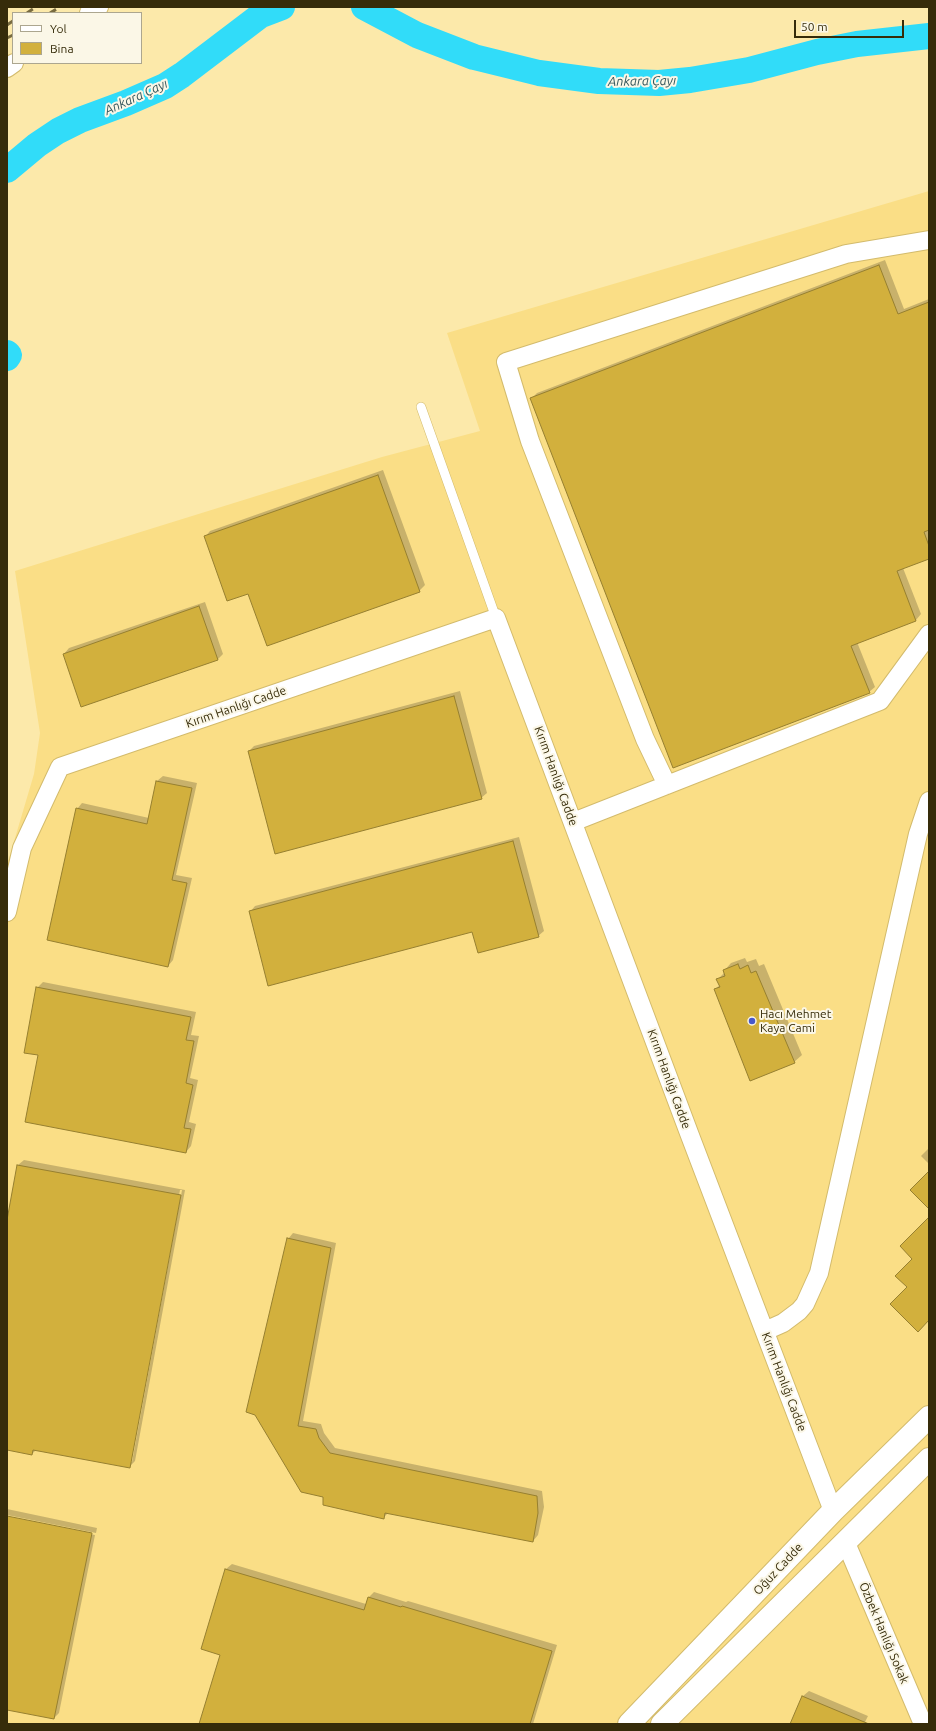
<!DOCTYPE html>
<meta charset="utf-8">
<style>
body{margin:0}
#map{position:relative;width:936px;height:1731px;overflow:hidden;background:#fce9aa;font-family:Ubuntu,sans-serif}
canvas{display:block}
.frame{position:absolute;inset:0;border:8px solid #362c0a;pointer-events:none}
.legend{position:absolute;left:12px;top:12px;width:130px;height:52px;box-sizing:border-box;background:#fbf7e7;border:1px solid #aca68f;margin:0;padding:5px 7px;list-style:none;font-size:12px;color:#362c0a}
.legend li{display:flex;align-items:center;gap:8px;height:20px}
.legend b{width:20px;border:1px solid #aca68f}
.scale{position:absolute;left:794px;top:20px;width:110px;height:18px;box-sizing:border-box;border:2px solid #362c0a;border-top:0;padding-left:5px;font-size:12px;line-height:14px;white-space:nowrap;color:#362c0a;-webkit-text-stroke:3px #fbf7e7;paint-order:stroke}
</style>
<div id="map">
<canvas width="936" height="1731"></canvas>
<div class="frame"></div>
<ul class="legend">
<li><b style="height:5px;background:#fff"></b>Yol</li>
<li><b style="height:11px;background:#d2b03d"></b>Bina</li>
</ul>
<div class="scale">50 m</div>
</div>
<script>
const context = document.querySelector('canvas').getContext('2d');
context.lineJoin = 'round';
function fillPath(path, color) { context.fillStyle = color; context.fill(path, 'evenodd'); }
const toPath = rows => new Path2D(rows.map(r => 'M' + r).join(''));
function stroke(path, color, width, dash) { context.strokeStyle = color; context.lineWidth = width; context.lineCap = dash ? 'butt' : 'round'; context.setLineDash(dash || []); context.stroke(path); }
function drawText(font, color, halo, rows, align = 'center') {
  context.font = font + ' Ubuntu,sans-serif'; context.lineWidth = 4; context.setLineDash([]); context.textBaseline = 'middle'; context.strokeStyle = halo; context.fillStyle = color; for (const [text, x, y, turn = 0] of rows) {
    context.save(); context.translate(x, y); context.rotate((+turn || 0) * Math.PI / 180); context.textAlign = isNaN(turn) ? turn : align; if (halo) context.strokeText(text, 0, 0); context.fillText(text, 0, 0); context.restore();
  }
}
fillPath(toPath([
 [929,191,929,1724,7,1724,7,865,34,774,40,733,15,571,382,457,480,431,447,333]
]), '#fade86');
fillPath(toPath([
 [885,260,904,309,929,299,929,558,903,568,921,614,916,620,857,642,875,687,869,692,531,399,537,393],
 [383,470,425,585,419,591,249,592,205,537,210,531],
 [205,602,223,654,218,659,64,654,69,648],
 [460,691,487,793,481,798,249,751,254,746],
 [163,776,197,783,176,875,192,878,173,960,168,966,77,809,82,803,149,818,157,781],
 [519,837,544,931,538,936,250,912,255,906],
 [745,958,747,962,756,959,759,966,764,964,802,1055,794,1062,715,989,720,985,718,979,725,972,724,971,731,963],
 [43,982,196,1012,191,1035,199,1036,190,1078,198,1080,189,1122,196,1124,191,1146,186,1152,39,1055,37,988],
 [929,1148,929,1164,921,1156],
 [24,1160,185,1190,135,1461,129,1467,36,1450,32,1454,7,1449,7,1225,18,1165],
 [180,1190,182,1190,132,1462,130,1462],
 [293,1233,336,1243,303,1421,321,1424,324,1433,335,1448,542,1491,544,1507,538,1535,533,1541,389,1512,383,1518,324,1496,256,1414,288,1239],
 [7,1509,97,1528,96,1533,7,1515],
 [7,1517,95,1535,59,1713,54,1718,7,1709],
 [232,1564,366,1604,368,1598,374,1592,406,1602,408,1601,557,1645,533,1724,200,1724,221,1654,202,1648,226,1569],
 [809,1691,868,1716,864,1724,791,1724,803,1696]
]), '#0003');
stroke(toPath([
 [364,7,417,35,474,57,539,73,599,81,659,83,690,80,749,70,817,52,857,44,929,36],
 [7,170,37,145,58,131,80,120,126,103,165,86,182,75,261,15,282,7],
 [7,353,9,355,7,358]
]), '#31dcf9', 26);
const building = toPath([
 [879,265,898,314,929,302,929,530,924,532,929,546,929,559,897,571,916,621,851,646,870,693,673,768,530,398,879,265],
 [378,475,420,592,267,646,248,594,227,601,204,536,378,475],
 [199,606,218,660,81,707,63,654,199,606],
 [454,696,482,799,275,854,248,751,454,696],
 [156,781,192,788,172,880,187,883,168,967,47,940,76,808,147,824,156,781],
 [513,841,539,937,478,953,472,932,268,986,249,911,513,841],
 [738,964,740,969,748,965,751,973,756,971,795,1063,750,1081,714,989,720,987,716,979,725,976,723,970,738,964],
 [36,987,191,1017,186,1040,194,1041,186,1083,193,1085,184,1128,191,1129,186,1153,25,1122,38,1055,24,1053,36,987],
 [17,1165,181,1195,130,1468,33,1450,32,1455,7,1450,7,1220,17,1165],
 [929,1171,929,1209,910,1190,929,1171],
 [929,1217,929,1320,918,1332,890,1304,907,1287,895,1276,912,1259,900,1246,929,1217],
 [287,1238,331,1248,298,1426,316,1429,319,1438,330,1453,537,1496,538,1513,533,1542,385,1513,384,1519,323,1505,323,1497,301,1492,255,1415,246,1412,287,1238],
 [7,1516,92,1533,54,1719,7,1710,7,1516],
 [225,1569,364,1610,368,1597,401,1607,402,1606,552,1651,530,1724,199,1724,220,1655,201,1649,225,1569],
 [802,1696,869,1724,790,1724,802,1696]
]);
fillPath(building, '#d2b03d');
stroke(building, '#978030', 1);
const lane = toPath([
 [421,407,496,618]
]);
const street = toPath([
 [89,13,99,7],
 [7,68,14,63],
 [667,785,645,739,530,441,506,362,846,254,929,240],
 [573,822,880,701,929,634],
 [7,912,22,848,60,767,496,618,689,1133,833,1511],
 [765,1331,783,1323,799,1311,805,1304,819,1273,918,834,929,801],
 [846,1543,923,1724]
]);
const secondary = toPath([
 [629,1724,833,1511,929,1417],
 [662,1724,929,1459]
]);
stroke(lane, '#d3bb6c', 10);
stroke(street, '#d3bb6c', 20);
stroke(secondary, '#d3bb6c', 24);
stroke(lane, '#fff', 9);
stroke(street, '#fff', 18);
stroke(secondary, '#fff', 22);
stroke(toPath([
 [27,13,36,7],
 [50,13,60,7],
 [7,25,13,21],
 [7,38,13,35]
]), '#786b40', 3, [7, 7]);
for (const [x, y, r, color] of [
 [752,1021,4,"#4858cc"]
]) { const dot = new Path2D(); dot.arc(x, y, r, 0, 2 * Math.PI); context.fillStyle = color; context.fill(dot); stroke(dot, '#fbf7e7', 1.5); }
drawText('12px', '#362c0a', '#fbf7e7', [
 ["Kırım Hanlığı Cadde",236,707,-19],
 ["Kırım Hanlığı Cadde",556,776,70],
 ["Kırım Hanlığı Cadde",669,1079,70],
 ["Kırım Hanlığı Cadde",784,1382,69],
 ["Oğuz Cadde",778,1569,-47],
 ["Özbek Hanlığı Sokak",884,1633,67]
]);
drawText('12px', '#362c0a', '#fbf7e7', [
 ["Hacı Mehmet",760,1014],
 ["Kaya Cami",760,1028]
], 'left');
drawText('italic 13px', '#34555c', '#fbf7e7', [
 ["Ankara Çayı",642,81,-1],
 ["Ankara Çayı",136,97,-25]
]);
</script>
